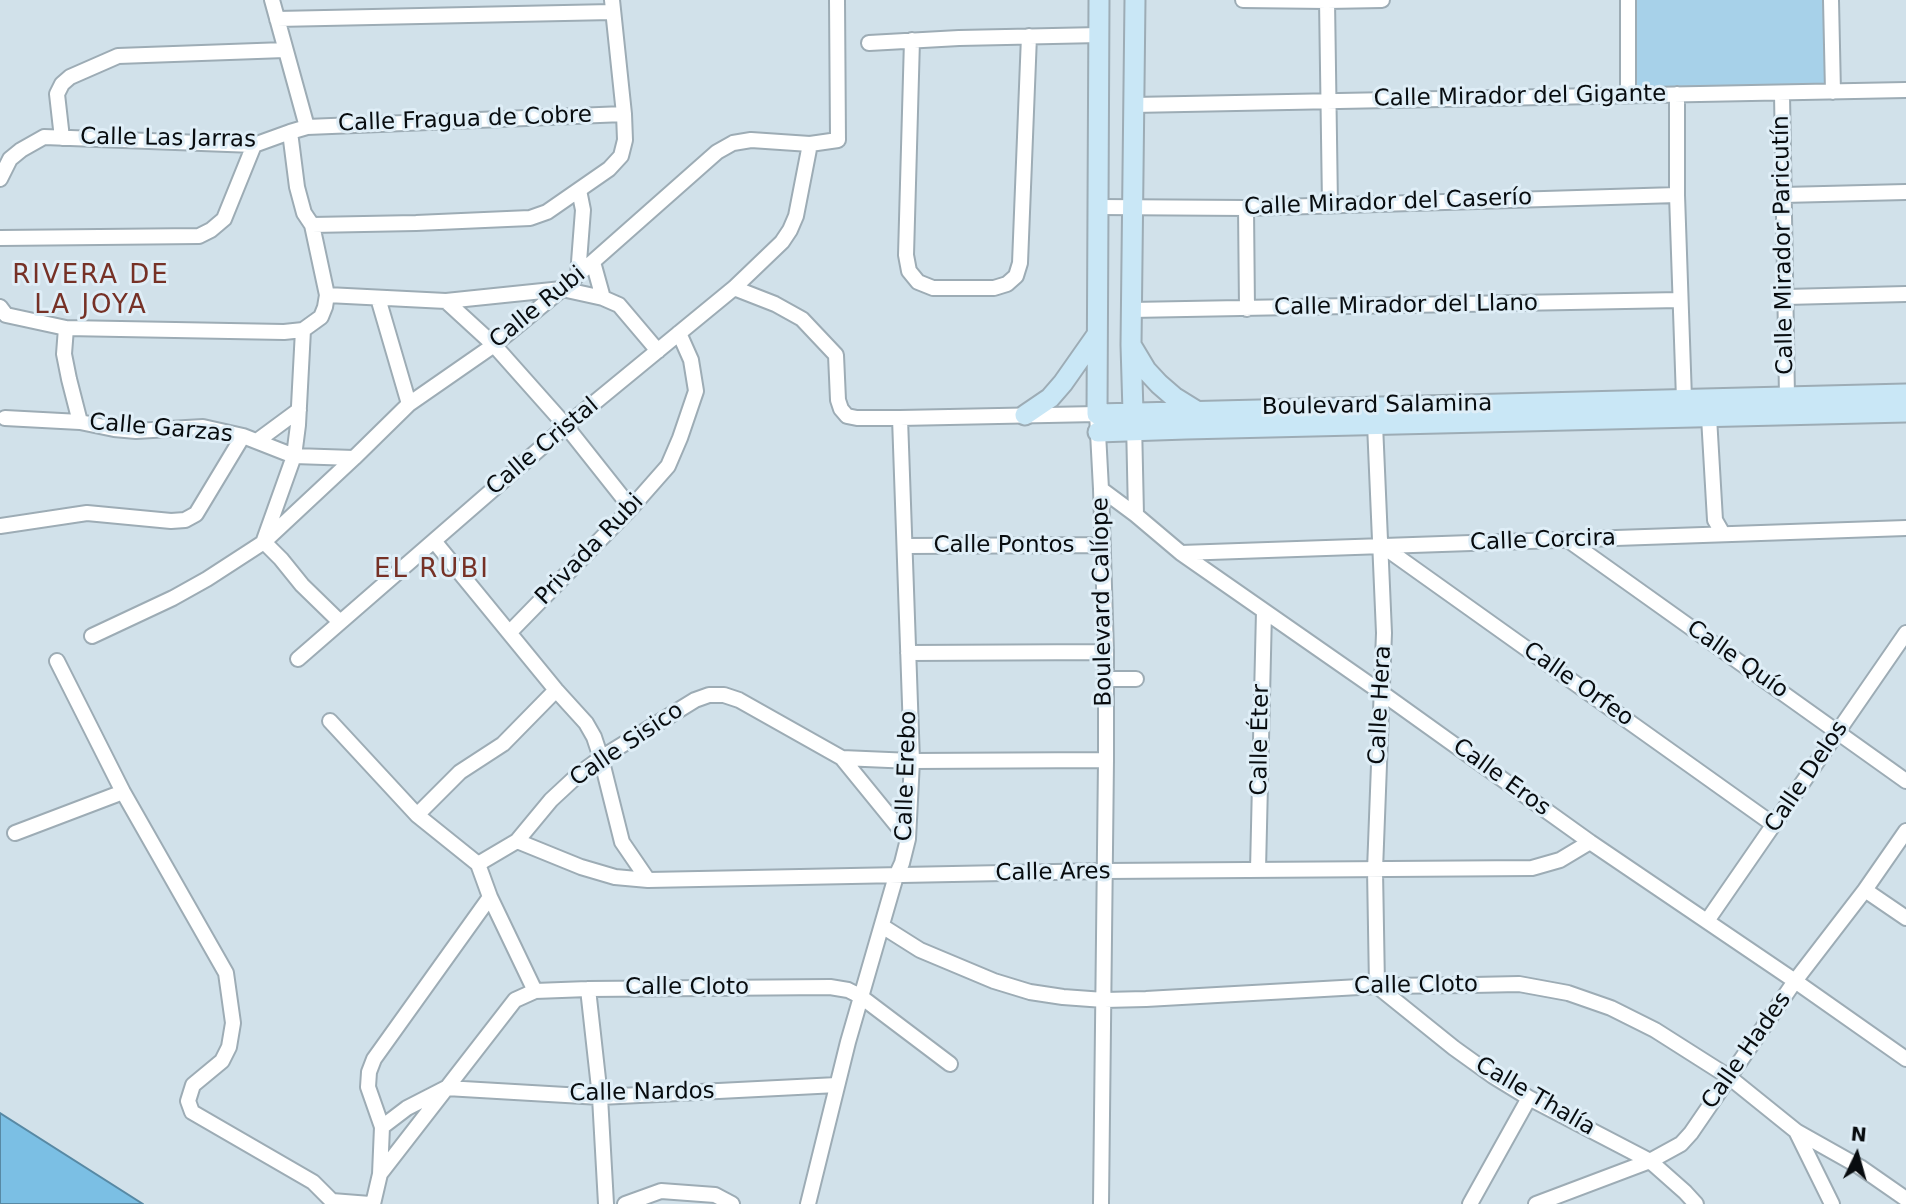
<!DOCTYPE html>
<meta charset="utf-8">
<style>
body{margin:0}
#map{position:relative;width:1906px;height:1204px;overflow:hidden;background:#d1e1ea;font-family:"DejaVu Sans",sans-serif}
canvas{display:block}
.north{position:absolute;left:1822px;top:1120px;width:70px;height:70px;-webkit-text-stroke:5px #dfeef7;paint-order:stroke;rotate:5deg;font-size:19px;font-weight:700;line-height:28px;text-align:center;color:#080c0f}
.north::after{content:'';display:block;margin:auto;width:24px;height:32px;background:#080c0f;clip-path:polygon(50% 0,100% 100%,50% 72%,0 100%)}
</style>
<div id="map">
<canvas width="1906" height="1204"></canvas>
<div class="north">N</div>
</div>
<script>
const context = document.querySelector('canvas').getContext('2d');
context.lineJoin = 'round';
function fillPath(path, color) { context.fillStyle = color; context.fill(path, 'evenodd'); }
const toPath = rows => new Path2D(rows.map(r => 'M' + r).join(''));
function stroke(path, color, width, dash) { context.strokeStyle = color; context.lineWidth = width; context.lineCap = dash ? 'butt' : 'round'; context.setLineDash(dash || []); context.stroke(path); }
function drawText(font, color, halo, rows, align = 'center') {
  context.font = font + ' "DejaVu Sans",sans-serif'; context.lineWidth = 6; context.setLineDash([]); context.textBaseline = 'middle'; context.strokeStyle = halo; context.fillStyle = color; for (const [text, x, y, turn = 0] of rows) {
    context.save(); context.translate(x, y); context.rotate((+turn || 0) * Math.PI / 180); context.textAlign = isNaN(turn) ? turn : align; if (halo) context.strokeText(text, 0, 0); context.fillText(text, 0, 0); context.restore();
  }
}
fillPath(toPath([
 [1631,0,1833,0,1836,93,1633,98]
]), '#a7d1e9');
const water = toPath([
 [0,1113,143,1204,0,1204,0,1113]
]);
fillPath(water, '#7bbfe4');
stroke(water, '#5889a4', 2);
const street = toPath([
 [1243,0,1327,1,1382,0],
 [1327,0,1330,205],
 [1831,0,1833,92],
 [277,19,612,12],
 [912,40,906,255,909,271,918,282,933,288,994,288,1007,284,1016,276,1020,263,1029,36],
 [869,43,959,38,1100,35],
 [1677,94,1677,195,1684,399],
 [1782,94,1787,397],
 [1628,95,1628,0],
 [1133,105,1906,90],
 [307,127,624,114],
 [62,138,57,94,62,84,70,77,118,56,285,50],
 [0,179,10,159,21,150,44,137,254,145,290,132],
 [1783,195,1906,192],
 [1099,207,1246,208,1677,195],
 [1246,208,1247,309],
 [312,225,416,223,530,218,547,212,609,169,621,156,625,140,624,114,612,0],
 [0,238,199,236,211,230,224,219,254,145],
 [593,262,603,298],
 [578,275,583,210,579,190],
 [734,288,775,304,802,319,836,355,838,400,841,409,847,416,857,418,900,418,1097,414,1101,489,1106,652,1106,760,1101,1204],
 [327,295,446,301,562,289,603,298,619,305,658,351],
 [1786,297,1906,294],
 [378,298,409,404],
 [446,301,494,345,566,426,631,508],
 [0,307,6,315,66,328,284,332,303,330],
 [1131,310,1680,300],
 [66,328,64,354,69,379,80,422],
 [1709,417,1715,520,1723,534],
 [5,418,80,422,114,429,136,431,203,427,243,436,294,456,354,458],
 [1134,422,1136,515],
 [1375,424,1384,633,1375,870,1377,986,1454,1048,1493,1076,1529,1098,1650,1161,1685,1192,1696,1204],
 [257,441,299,410],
 [1101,489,1136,515,1181,553,1382,693,1590,842,1795,981,1906,1059],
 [0,526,87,513,171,521,185,520,196,514,243,436],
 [264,540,294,456,298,425,303,330,321,317,325,307,327,295,312,225,304,213,297,187,290,132,307,127,272,0],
 [1568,540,1906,781],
 [434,541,556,690,586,723,594,737,601,758,622,842,648,880],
 [264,542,281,559,302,585,340,622],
 [1381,545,1774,825],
 [906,546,1103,545],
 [1181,553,1906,528],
 [510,632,631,508,668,466,680,438,696,391,691,360,679,333],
 [92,636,173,598,207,579,264,542,354,458,409,404,494,345,562,289,717,152,733,143,751,140,810,144,838,140,837,0],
 [908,653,1106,652],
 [298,659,566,426,734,288,782,242,790,230,796,216,810,144],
 [57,661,123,792,226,973,233,1023,229,1047,222,1061,193,1085,188,1101,192,1112,313,1182,332,1201,370,1204],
 [1105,679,1136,679],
 [330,721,417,815,478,864],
 [842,758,912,761,1106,760],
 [417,815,460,772,503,744,556,690],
 [15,833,123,792],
 [517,841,581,867,615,877,648,880,1105,871,1532,868,1560,860,1590,842],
 [1258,870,1264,611],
 [1865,890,1906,918],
 [490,897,535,991],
 [1707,921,1906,633],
 [882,926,920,950,994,981,1030,992,1063,997,1104,1000,1146,999,1377,986,1473,985,1519,984,1568,993,1611,1008,1655,1030,1729,1077,1796,1131,1860,1167,1906,1199],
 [588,989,600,1097,606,1204],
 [382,1127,368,1087,369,1072,374,1059,490,897,478,864,517,841,551,800,579,774,601,758,695,700,709,695,724,695,739,700,842,758,908,839],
 [1796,1131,1832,1204],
 [380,1174,382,1127,407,1108,446,1088,600,1097,837,1085],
 [373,1204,380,1174,515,1000,535,991,588,989,830,987,848,990,860,996,950,1064],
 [625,1204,661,1191,715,1195,732,1204],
 [808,1204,848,1042,896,876,902,863,908,839,912,761,900,418],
 [1470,1204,1529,1098],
 [1536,1204,1650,1161,1681,1144,1691,1133,1795,981,1865,890,1906,831]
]);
const secondary = toPath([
 [1099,0,1097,414,1906,394],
 [1131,345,1146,370,1159,384,1174,397,1195,410],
 [1133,412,1131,345,1135,0],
 [1025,415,1050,398,1063,383,1096,336],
 [1098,432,1186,429,1906,412]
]);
stroke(street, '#9dacb5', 18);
stroke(secondary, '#9dacb5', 23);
stroke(street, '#fff', 14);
stroke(secondary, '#c9e7f6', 19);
drawText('23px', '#080c0f', '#dfeef7', [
 ["Calle Mirador del Gigante",1520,97,-1],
 ["Calle Fragua de Cobre",465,120,-2],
 ["Calle Las Jarras",168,139,1],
 ["Calle Mirador del Caserío",1388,203,-2],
 ["Calle Mirador Paricutín",1784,245,-91],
 ["Calle Mirador del Llano",1406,306,-1],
 ["Calle Rubi",538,308,-39],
 ["Boulevard Salamina",1377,406,-1],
 ["Calle Garzas",161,429,5],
 ["Calle Cristal",543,447,-40],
 ["Calle Corcira",1543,541,-2],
 ["Calle Pontos",1004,546],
 ["Privada Rubi",590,550,-46],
 ["Boulevard Calíope",1103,602,-91],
 ["Calle Quío",1737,660,35],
 ["Calle Orfeo",1578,685,35],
 ["Calle Hera",1381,705,-87],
 ["Calle Éter",1261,740,-89],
 ["Calle Sisico",627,745,-34],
 ["Calle Erebo",907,776,-88],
 ["Calle Delos",1807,777,-56],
 ["Calle Eros",1501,778,36],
 ["Calle Ares",1053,873,-1],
 ["Calle Cloto",1416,986,-1],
 ["Calle Cloto",687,988],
 ["Calle Hades",1747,1051,-55],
 ["Calle Nardos",642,1093,-1],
 ["Calle Thalía",1535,1097,30]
]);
context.letterSpacing = '2px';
drawText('26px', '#763126', '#dfeef7', [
 ["RIVERA DE",91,276],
 ["LA JOYA",91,306],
 ["EL RUBI",432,570]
]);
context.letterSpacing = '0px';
</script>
